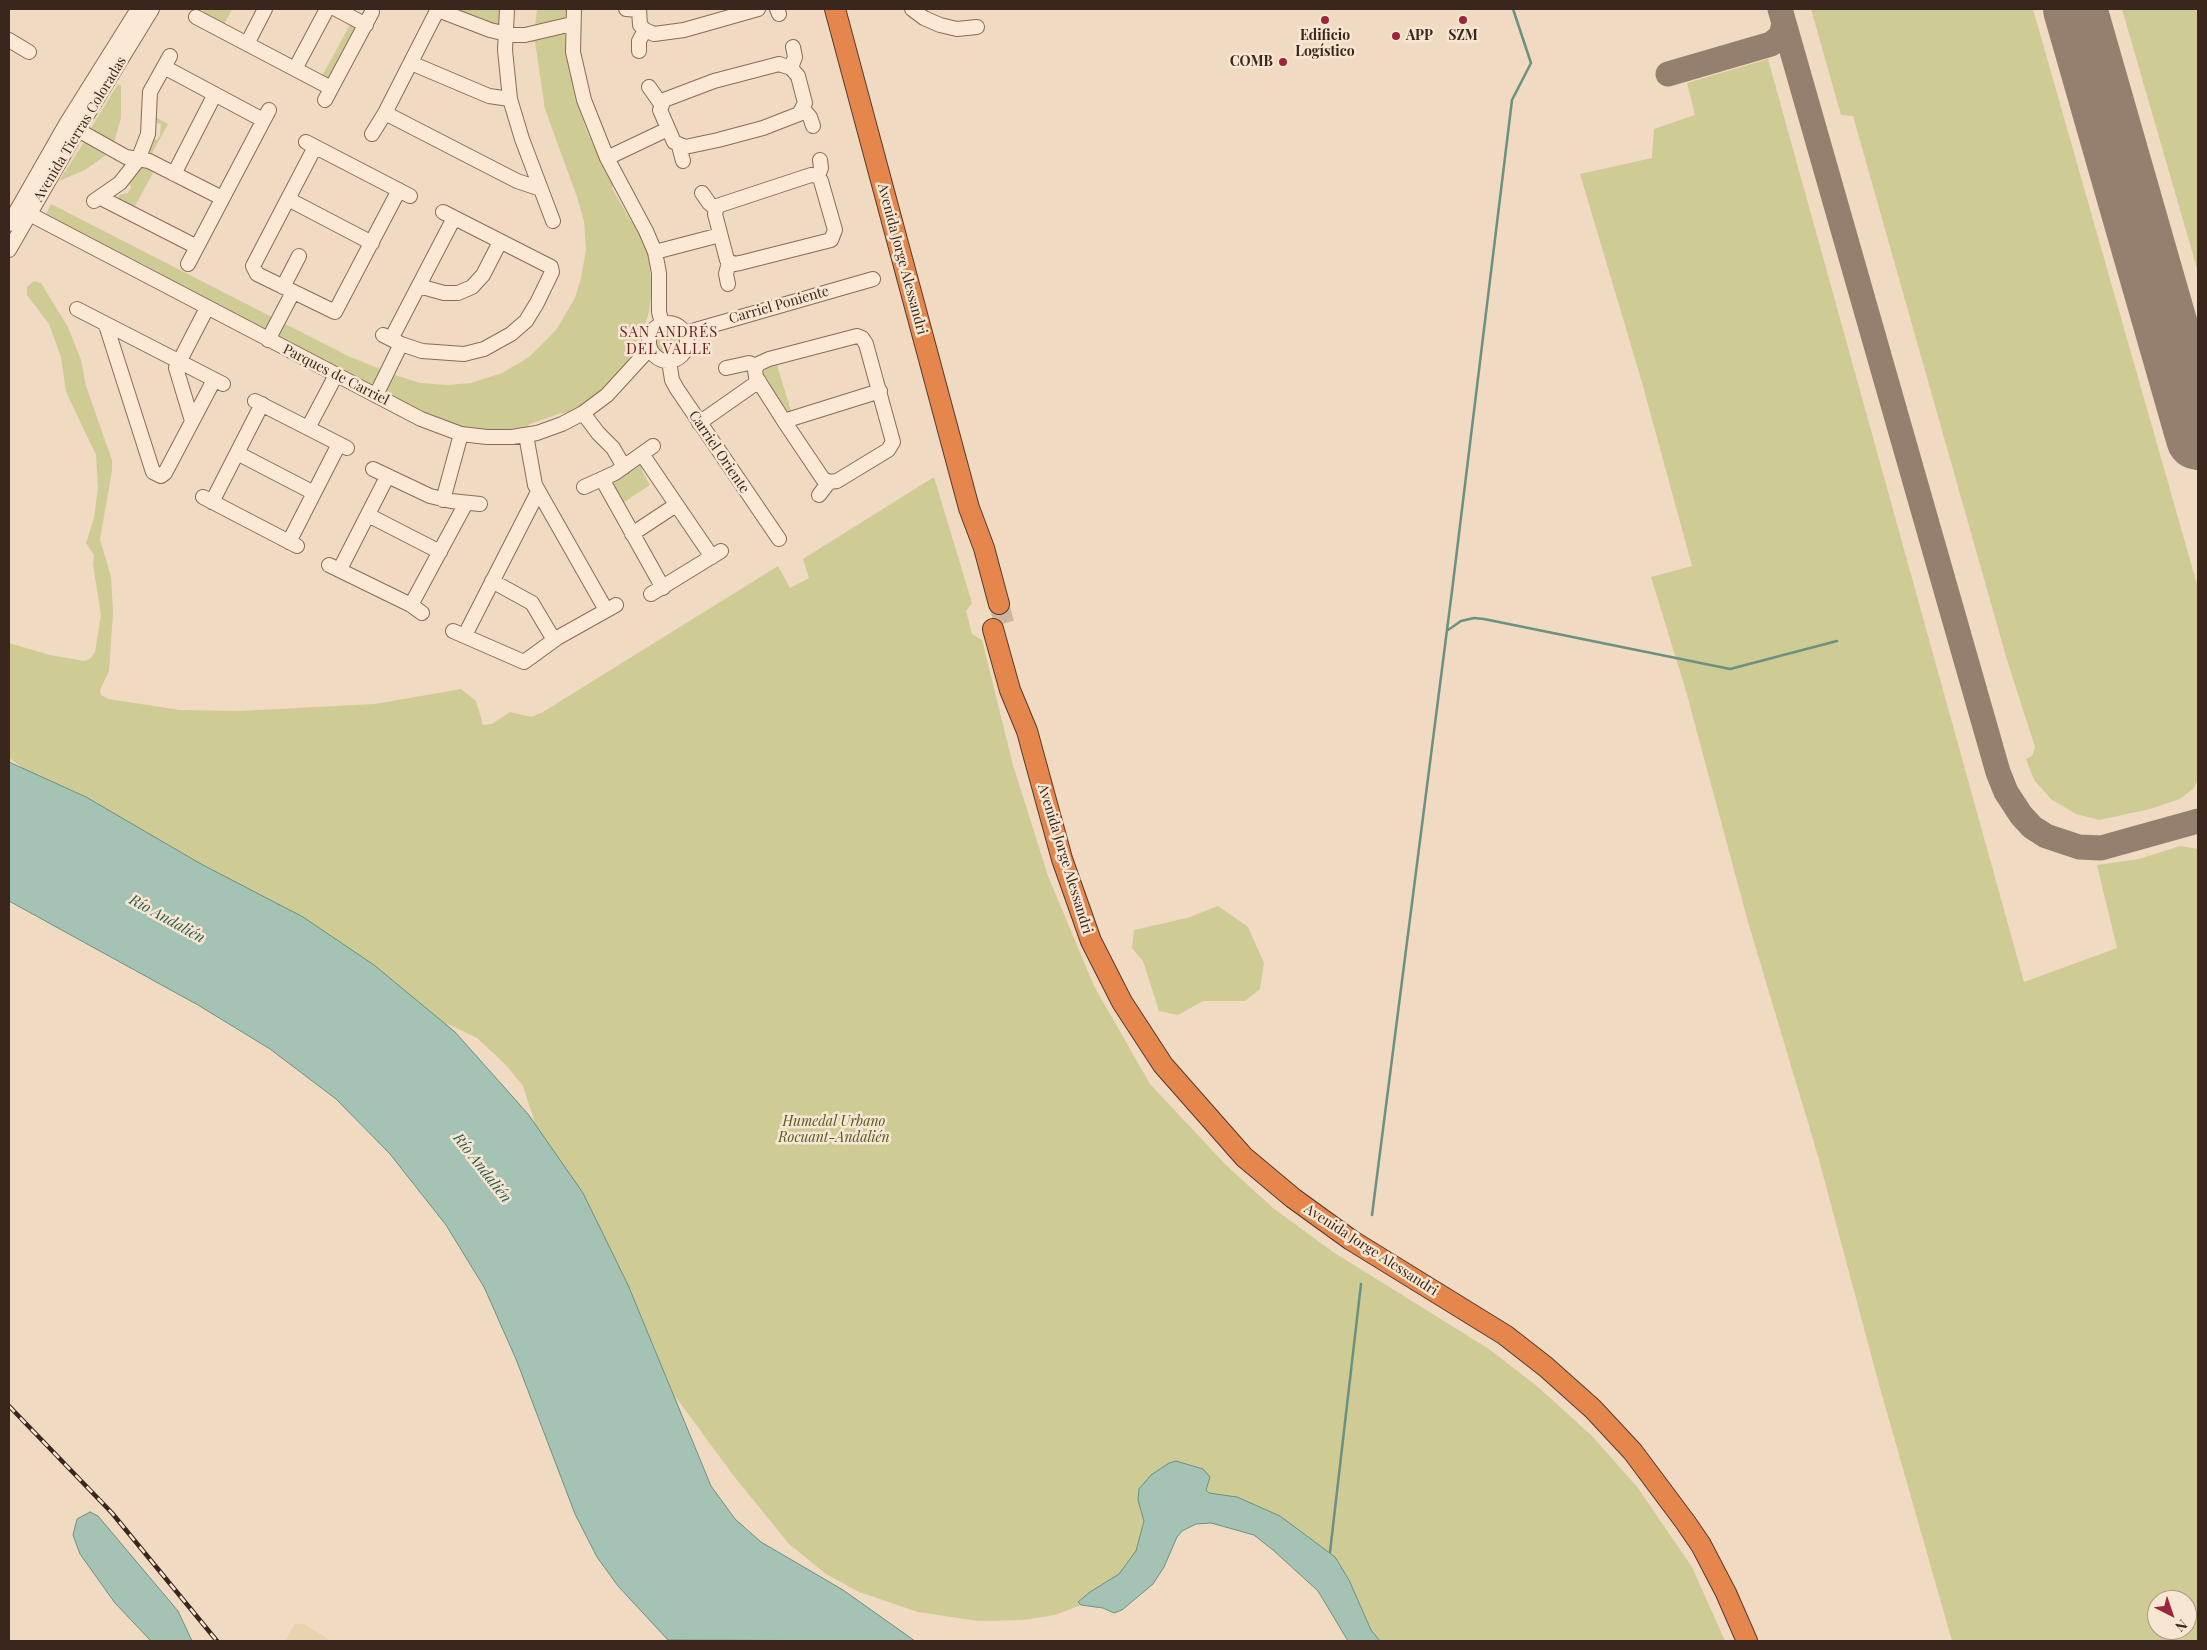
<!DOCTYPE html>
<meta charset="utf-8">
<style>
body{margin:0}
#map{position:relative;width:2207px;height:1650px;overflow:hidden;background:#f0dac1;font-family:"Playfair Display",serif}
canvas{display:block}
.frame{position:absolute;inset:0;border:10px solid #3a261d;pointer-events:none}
.north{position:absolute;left:2147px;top:1590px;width:50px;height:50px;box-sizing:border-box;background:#f7e6d1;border:1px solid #ab9989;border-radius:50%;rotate:139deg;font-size:14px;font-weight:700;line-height:20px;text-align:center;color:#3a261d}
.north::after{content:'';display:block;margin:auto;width:18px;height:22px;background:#9e243b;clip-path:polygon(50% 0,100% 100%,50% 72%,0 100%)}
</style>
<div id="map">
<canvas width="2207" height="1650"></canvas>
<div class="frame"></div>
<div class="north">N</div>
</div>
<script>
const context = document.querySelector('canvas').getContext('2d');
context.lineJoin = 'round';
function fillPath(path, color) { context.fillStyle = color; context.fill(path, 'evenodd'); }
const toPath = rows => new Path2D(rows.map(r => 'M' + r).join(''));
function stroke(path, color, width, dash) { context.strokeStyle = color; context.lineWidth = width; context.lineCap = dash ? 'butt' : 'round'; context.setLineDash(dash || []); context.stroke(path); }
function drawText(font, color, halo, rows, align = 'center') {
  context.font = font + ' "Playfair Display",serif'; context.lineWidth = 5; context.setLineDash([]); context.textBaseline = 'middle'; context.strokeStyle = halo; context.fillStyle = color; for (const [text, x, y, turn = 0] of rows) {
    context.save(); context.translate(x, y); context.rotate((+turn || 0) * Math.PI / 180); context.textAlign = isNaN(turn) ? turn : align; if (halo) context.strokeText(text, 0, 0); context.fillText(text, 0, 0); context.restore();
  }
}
fillPath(toPath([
 [295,1624,304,1624,331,1641,285,1641]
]), '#e7d3ae');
fillPath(toPath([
 [205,9,232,9,223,27,202,13],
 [449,9,501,9,499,25,494,27],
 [537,9,567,9,565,33,567,58,575,97,587,132,613,184,612,188,630,220,634,222,638,228,648,255,652,288,649,312,641,338,626,364,608,385,585,404,566,414,561,413,530,424,526,428,491,431,457,427,431,417,173,282,172,280,141,263,136,264,45,216,51,204,348,356,380,369,385,362,397,369,395,375,420,383,446,385,471,383,502,373,529,357,556,330,575,298,581,278,586,250,584,221,577,197,545,109,535,42,531,42,531,27,535,27],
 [1811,9,2033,9,2198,588,2198,779,2194,788,2180,799,2150,809,2099,820,2076,814,2051,799,2035,781,2030,770,2026,759,2032,756,2035,747,2007,660,1853,116,1841,115],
 [2122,9,2198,9,2198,272],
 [352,21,358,24,329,80,321,78],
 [1768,59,2024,982,2117,948,2097,865,2139,859,2180,846,2198,849,2198,1641,1952,1641,1880,1388,1818,1156,1748,922,1686,691,1651,577,1692,566,1641,379,1580,174,1652,158,1654,129,1695,115,1687,83],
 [2157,1600,2187,1600,2187,1630,2157,1630],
 [118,84,121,86,121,118,114,143,91,128],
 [155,117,168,124,151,155,147,153,151,139,157,140,160,135,161,124,156,123],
 [84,142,106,155,85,170,59,181],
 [140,164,155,169,133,210,119,201,119,195,128,193,131,188,129,180],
 [34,281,41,283,68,327,81,360,86,386,112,460,112,471,100,539,111,577,113,612,109,671,100,690,101,695,108,699,180,710,238,711,375,704,461,689,476,701,483,725,492,724,510,712,532,717,543,712,778,566,790,588,809,578,803,559,934,477,972,603,966,611,972,634,982,640,1013,765,1048,876,1094,986,1150,1084,1226,1165,1273,1208,1333,1252,1489,1349,1538,1387,1592,1436,1638,1488,1692,1567,1725,1641,1361,1641,1325,1580,1214,1510,1148,1537,1125,1574,1097,1599,1055,1615,1023,1620,978,1621,918,1612,859,1592,826,1574,789,1544,733,1475,675,1396,689,1436,711,1486,735,1519,761,1542,843,1590,915,1641,781,1588,626,1389,39,796,22,767,9,758,9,643,50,655,84,661,90,659,95,652,101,615,93,564,94,555,86,543,94,518,98,488,96,455,66,392,61,357,49,324,27,295,27,287],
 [446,1023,477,1038,506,1065,523,1086,535,1123,516,1100],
 '654 341a14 14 0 1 1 28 0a14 14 0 1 1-28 0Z',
 [776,362,792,414,788,416,761,376,764,367],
 [637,462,644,465,642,471,650,485,621,504,609,480],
 [1218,906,1248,927,1264,963,1260,989,1245,1001,1203,1001,1178,1015,1159,1011,1143,961,1132,948,1134,930,1187,918]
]), '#cfcb95');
const water = toPath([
 [9,762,86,797,201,864,303,917,374,965,455,1032,528,1114,583,1193,628,1285,711,1486,735,1519,761,1542,843,1590,915,1641,668,1640,618,1586,597,1557,575,1514,516,1359,484,1287,446,1225,390,1154,336,1099,270,1049,198,1005,9,901,9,762],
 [1176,1461,1203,1469,1210,1477,1206,1490,1209,1493,1237,1497,1280,1516,1335,1557,1349,1580,1371,1630,1380,1641,1348,1641,1318,1591,1273,1550,1254,1535,1211,1523,1196,1524,1182,1531,1177,1537,1164,1567,1153,1584,1122,1610,1114,1613,1103,1608,1081,1605,1078,1602,1090,1592,1119,1574,1136,1551,1144,1521,1138,1500,1139,1489,1151,1475,1169,1463,1176,1461],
 [90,1512,98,1516,178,1611,192,1641,151,1641,115,1603,80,1554,73,1535,77,1519,90,1512]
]);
fillPath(water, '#a4c3b4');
stroke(water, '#6a9181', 1);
stroke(toPath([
 [1448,630,1461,621,1474,618,1484,619,1730,669,1837,641],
 [1372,1215,1452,591,1512,100,1531,63,1513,9],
 [1330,1552,1361,1284]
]), '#6a9181', 2.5);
stroke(toPath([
 [1780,9,1998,772,2006,792,2021,815,2032,827,2046,836,2079,847,2101,848,2198,821],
 [1668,74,1771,44,1781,36,1784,23]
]), '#95806f', 25);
stroke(toPath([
 [2075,9,2198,438]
]), '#95806f', 64);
stroke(toPath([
 [999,604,1005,626]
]), '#ccb6a0', 20, [20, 10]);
const minor = toPath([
 [336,9,366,25],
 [507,9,505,50,510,99,522,139,553,221],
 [574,9,573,52,584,100,607,158,646,231,655,252,659,273,659,312,662,323],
 [626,9,639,10],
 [639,9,640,25,645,30,654,34,684,30,758,9],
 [777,9,779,14],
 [912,9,924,18,940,25,957,29,977,27],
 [438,10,490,30,511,35,525,35,572,24],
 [196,17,331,88],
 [9,40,29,52],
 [247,44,265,9],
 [639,51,639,41,645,30],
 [411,63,489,96,510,99],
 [779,64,791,68,798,76,805,103,799,114,763,128,718,140,685,147,674,142,660,110,664,100,714,81,779,64],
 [164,67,263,120],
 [791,68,795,57,793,47],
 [295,69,327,9],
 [649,87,661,104],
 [325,100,372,12],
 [803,109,810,117,813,126],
 [385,113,517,181,541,189],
 [78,130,126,157,149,161,222,198],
 [372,134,385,113,438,9],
 [306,142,410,196],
 [679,146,683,161],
 [315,147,253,266,257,274,335,312,399,190],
 [607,158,668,129],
 [174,174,215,94],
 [811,175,818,176,821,181,835,230,831,240,740,263,734,264,727,260,715,214,717,206,811,175],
 [818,176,821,168,820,160],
 [702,193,709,203,716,209],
 [101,198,197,247],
 [288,199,372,243],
 [94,201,120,183,138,160,148,134,150,92,170,56],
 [18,208,421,419,461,434,487,437,512,437,537,433,562,424,583,413,607,395,650,348],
 [9,224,66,124,138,9],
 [9,250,78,130,152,9],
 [655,252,720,235],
 [188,264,269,110],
 [728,284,726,274,729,262],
 [419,286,444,293,458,293,472,287,483,275,500,242],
 [283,287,299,256],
 [77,309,223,384],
 '649 342a19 19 0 1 1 38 0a19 19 0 1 1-38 0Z',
 [106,325,153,472,161,476,165,473,214,380],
 [685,333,873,279],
 [383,335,401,344,422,351,464,354,484,349,511,334,526,321,537,303,552,272,551,267,443,212],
 [857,336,862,338,866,344,893,442,888,450,837,481,829,482,823,479,784,421,756,377,755,370,758,364,769,359,857,336],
 [391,339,454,218],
 [268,340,293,292],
 [669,361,672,380,677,389,779,539],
 [726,368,749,363,757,366],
 [376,395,401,344],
 [255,401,347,448],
 [583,413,598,433,613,448,624,467],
 [192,421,176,368,207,308],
 [784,421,880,391],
 [699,423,759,381],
 [308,428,336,375],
 [526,435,535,485,606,610],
 [237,453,314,493],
 [642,454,712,557],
 [373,469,430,496,451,501,480,504],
 [602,479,663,588],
 [584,487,615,473,653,446],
 [819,495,829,482],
 [203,497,297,546],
 [443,500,461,434],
 [212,502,262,404],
 [368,515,440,552],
 [632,534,676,505],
 [289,542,339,444],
 [329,565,411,605,422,613],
 [340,569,387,477],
 [492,581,532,603,554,640],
 [651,594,721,551],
 [411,605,466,503],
 [453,631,524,662,557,638,616,605],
 [465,635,538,492]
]);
const highway = toPath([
 [835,9,969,508,984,548,999,604],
 [993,629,1010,690,1027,731,1062,859,1091,941,1122,1002,1163,1065,1244,1157,1293,1198,1351,1240,1505,1335,1546,1367,1593,1409,1633,1452,1686,1523,1701,1545,1726,1593,1747,1641]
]);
stroke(minor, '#8b6a58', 16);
stroke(highway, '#59392c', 22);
stroke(minor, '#fbe9d5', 14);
stroke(highway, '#e5874d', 20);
const rail = toPath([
 [9,1406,112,1513,217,1641]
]);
stroke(rail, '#3a261d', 4.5);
stroke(rail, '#f7e6d1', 2.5, [8]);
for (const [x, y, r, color] of [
 [1325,20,5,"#9e243b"],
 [1463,20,5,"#9e243b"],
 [1396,36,5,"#9e243b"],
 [1283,62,5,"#9e243b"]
]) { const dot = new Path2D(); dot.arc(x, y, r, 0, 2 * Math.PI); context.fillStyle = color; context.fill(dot); stroke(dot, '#f7e6d1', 2); }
drawText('bold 14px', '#3a261d', '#f7e6d1', [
 ["Edificio",1325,36],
 ["Logístico",1325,52],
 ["APP",1406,36,"left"],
 ["SZM",1463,36],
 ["COMB",1273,62,"right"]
]);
drawText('14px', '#3a261d', '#f7e6d1', [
 ["Avenida Tierras Coloradas",80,129,-59],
 ["Avenida Jorge Alessandri",902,259,75],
 ["Carriel Poniente",779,305,-16],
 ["Parques de Carriel",336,375,27],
 ["Carriel Oriente",719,452,56],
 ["Avenida Jorge Alessandri",1065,859,73],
 ["Avenida Jorge Alessandri",1371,1250,33]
]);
drawText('italic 14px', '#545822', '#f7e6d1', [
 ["Humedal Urbano",834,1122],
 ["Rocuant-Andalién",834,1138]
]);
context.letterSpacing = '1px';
drawText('15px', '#691c1a', '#f7e6d1', [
 ["SAN ANDRÉS",669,332],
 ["DEL VALLE",669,349]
]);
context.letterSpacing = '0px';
drawText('italic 15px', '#2b5b4f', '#f7e6d1', [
 ["Río Andalién",167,919,29],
 ["Río Andalién",482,1168,52]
]);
</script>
